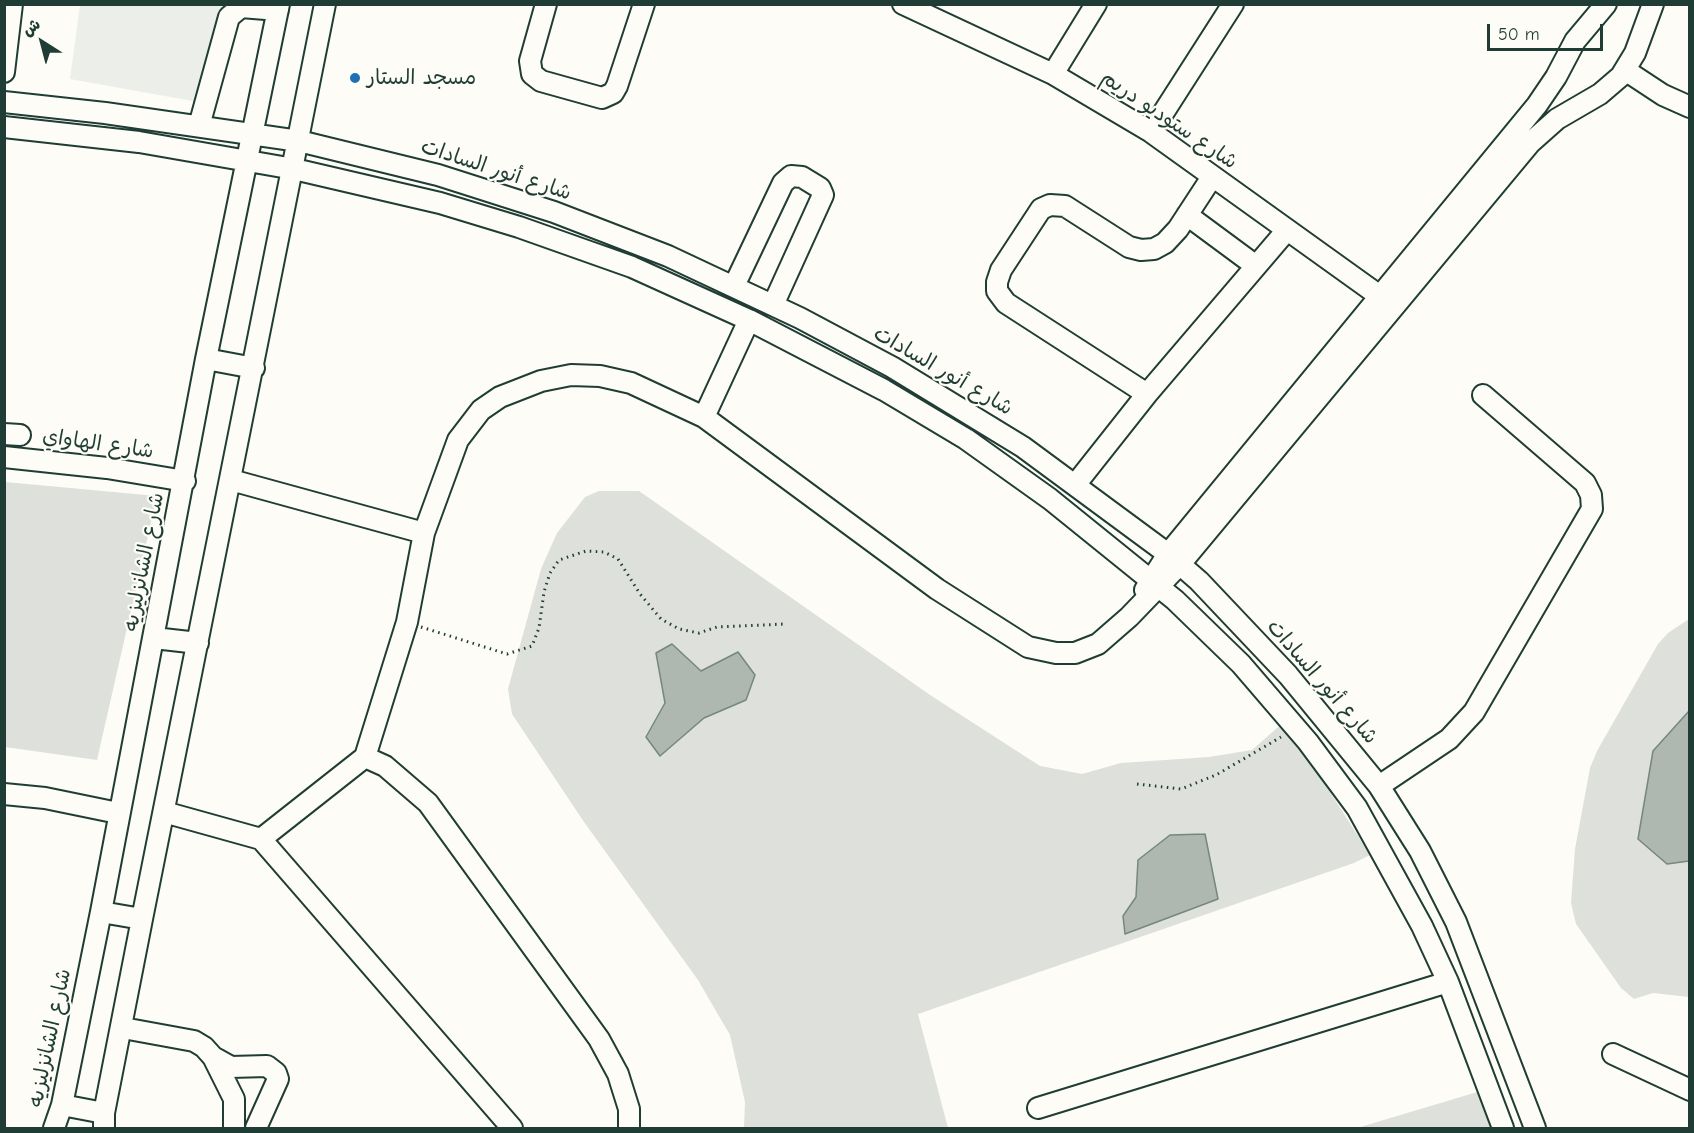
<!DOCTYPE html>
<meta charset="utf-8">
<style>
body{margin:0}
#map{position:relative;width:1694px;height:1133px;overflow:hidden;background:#fdfcf7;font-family:"Comic Neue","Playpen Sans Arabic",sans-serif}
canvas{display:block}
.frame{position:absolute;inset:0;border:6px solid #1f3d34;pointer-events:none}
.north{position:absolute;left:12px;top:12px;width:60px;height:60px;-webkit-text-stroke:4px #fdfcf7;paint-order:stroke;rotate:324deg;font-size:16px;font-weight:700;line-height:24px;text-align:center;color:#1f3d34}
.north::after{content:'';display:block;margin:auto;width:21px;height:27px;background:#1f3d34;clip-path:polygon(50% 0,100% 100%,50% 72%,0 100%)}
.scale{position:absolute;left:1487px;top:24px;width:116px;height:27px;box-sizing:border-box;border:3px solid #1f3d34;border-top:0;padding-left:8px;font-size:18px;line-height:21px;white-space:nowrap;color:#1f3d34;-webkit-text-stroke:4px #fdfcf7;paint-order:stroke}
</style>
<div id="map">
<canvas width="1694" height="1133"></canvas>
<div class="frame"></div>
<div class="north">ش</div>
<div class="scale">50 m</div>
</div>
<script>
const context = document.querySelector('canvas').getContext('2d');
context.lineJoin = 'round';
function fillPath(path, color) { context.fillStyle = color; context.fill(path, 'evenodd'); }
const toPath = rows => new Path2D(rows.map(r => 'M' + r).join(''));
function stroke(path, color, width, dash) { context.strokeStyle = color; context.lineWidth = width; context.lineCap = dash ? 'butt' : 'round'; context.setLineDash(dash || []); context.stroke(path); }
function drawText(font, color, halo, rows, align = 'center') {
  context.font = font + ' "Comic Neue","Playpen Sans Arabic",sans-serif'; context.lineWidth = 4.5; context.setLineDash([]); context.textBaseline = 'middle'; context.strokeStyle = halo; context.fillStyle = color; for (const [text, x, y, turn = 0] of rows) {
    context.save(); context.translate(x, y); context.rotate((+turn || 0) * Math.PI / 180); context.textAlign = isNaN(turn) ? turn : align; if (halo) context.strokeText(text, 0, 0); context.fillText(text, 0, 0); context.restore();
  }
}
fillPath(toPath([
 [80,5,236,5,215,105,70,79]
]), '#eceee9');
fillPath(toPath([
 [5,482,157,496,97,760,5,747],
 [599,491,639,491,930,695,1040,766,1082,774,1121,763,1209,757,1252,750,1285,721,1370,855,1354,863,918,1014,948,1128,744,1128,745,1102,730,1035,698,980,584,822,512,714,508,689,541,569,557,533,585,497],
 [1689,619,1689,997,1653,993,1634,999,1621,988,1576,924,1571,903,1575,849,1590,768,1597,751,1658,644,1668,633],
 [1484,1090,1498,1128,1357,1128]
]), '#dde0db');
const water = toPath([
 [672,644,701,671,738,652,755,675,746,700,704,718,660,756,646,737,665,703,656,653,672,644],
 [1689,711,1689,861,1667,864,1638,839,1653,751,1689,711],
 [1205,834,1218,899,1125,934,1123,916,1136,897,1138,860,1170,835,1205,834]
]);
fillPath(water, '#aeb8b1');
stroke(water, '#75877f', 1.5);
const minor = toPath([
 [546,4,530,61,532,74,541,81,602,98,613,93,617,86,644,4],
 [903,4,1053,74,1151,132,1388,302],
 [1625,70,1663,95,1690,107],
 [4,72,12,4],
 [1053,74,1096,4],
 [4,102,105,113,299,141,438,175,554,212,668,256,800,318,892,367,1023,447,1168,554,1199,581,1288,675,1379,786,1420,851,1456,922,1535,1128],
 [199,126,229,17,241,7,278,10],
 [4,127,139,142,294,169,440,203,519,227,632,267,749,320,884,390,966,439,1050,499,1175,600,1241,664,1308,742,1357,808,1422,926,1448,982,1503,1128],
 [1151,132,1233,4],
 [1187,215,1256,266],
 [734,286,783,183,791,176,802,177,820,188,823,195,773,305],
 [206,359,254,368],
 [1147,394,1006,303,997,291,997,282,1001,270,1041,209,1050,205,1065,206,1129,247,1141,250,1154,249,1165,243,1178,229,1212,177],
 [704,417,749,320],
 [4,434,20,435],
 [4,457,107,468,185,481],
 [231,480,424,533],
 [1075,485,1147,394,1287,230],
 [1145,590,1168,554,1537,105,1556,77,1575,41,1606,4],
 [154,638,198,643],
 [365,757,385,766,428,803,599,1039,618,1074,629,1109,629,1128],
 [1379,786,1449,739,1474,712,1592,509,1591,495,1585,483,1483,395],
 [4,794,45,798,118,813],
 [164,812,261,839,365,757,407,622,424,533,458,440,481,410,500,397,541,381,571,375,600,376,631,383,704,417,937,589,1028,647,1056,653,1075,653,1098,644,1129,617,1180,564,1530,143,1557,119,1600,94,1621,76,1635,53,1653,4],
 [261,839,512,1128],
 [101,912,142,919],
 [123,1028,194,1041,204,1047,213,1057,234,1099,234,1128],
 [1613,1054,1690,1090],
 [213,1057,231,1067,267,1066,276,1073,278,1079,256,1128],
 [62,1105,104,1113],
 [1038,1108,1448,982],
 [54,1128,62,1105,101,912,206,359,279,4],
 [104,1128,104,1113,142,919,325,4]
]);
stroke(minor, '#1f3d34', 24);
stroke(toPath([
 [421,627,507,654,532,646,539,628,544,592,550,573,559,560,586,551,604,552,618,559,640,594,661,619,679,629,699,633,717,627,785,624],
 [1137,784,1181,789,1216,775,1281,737]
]), '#1f3d34', 3, [1.5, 4.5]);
stroke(minor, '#fdfcf7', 20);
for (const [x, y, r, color] of [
 [355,78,6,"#1f6fb2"]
]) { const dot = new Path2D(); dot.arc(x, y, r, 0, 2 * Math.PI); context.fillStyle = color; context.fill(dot); stroke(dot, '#fdfcf7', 2); }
drawText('21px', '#1f3d34', '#fdfcf7', [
 ["مسجد الستار",367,78]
], 'left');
drawText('21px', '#1f3d34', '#fdfcf7', [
 ["شارع ستوديو دريم",1169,120,34],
 ["شارع أنور السادات",496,170,18],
 ["شارع أنور السادات",943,371,30],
 ["شارع الهاواي",98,444,8],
 ["شارع الشانزليزيه",144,562,-79],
 ["شارع أنور السادات",1322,682,49],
 ["شارع الشانزليزيه",50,1038,-78]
]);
</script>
